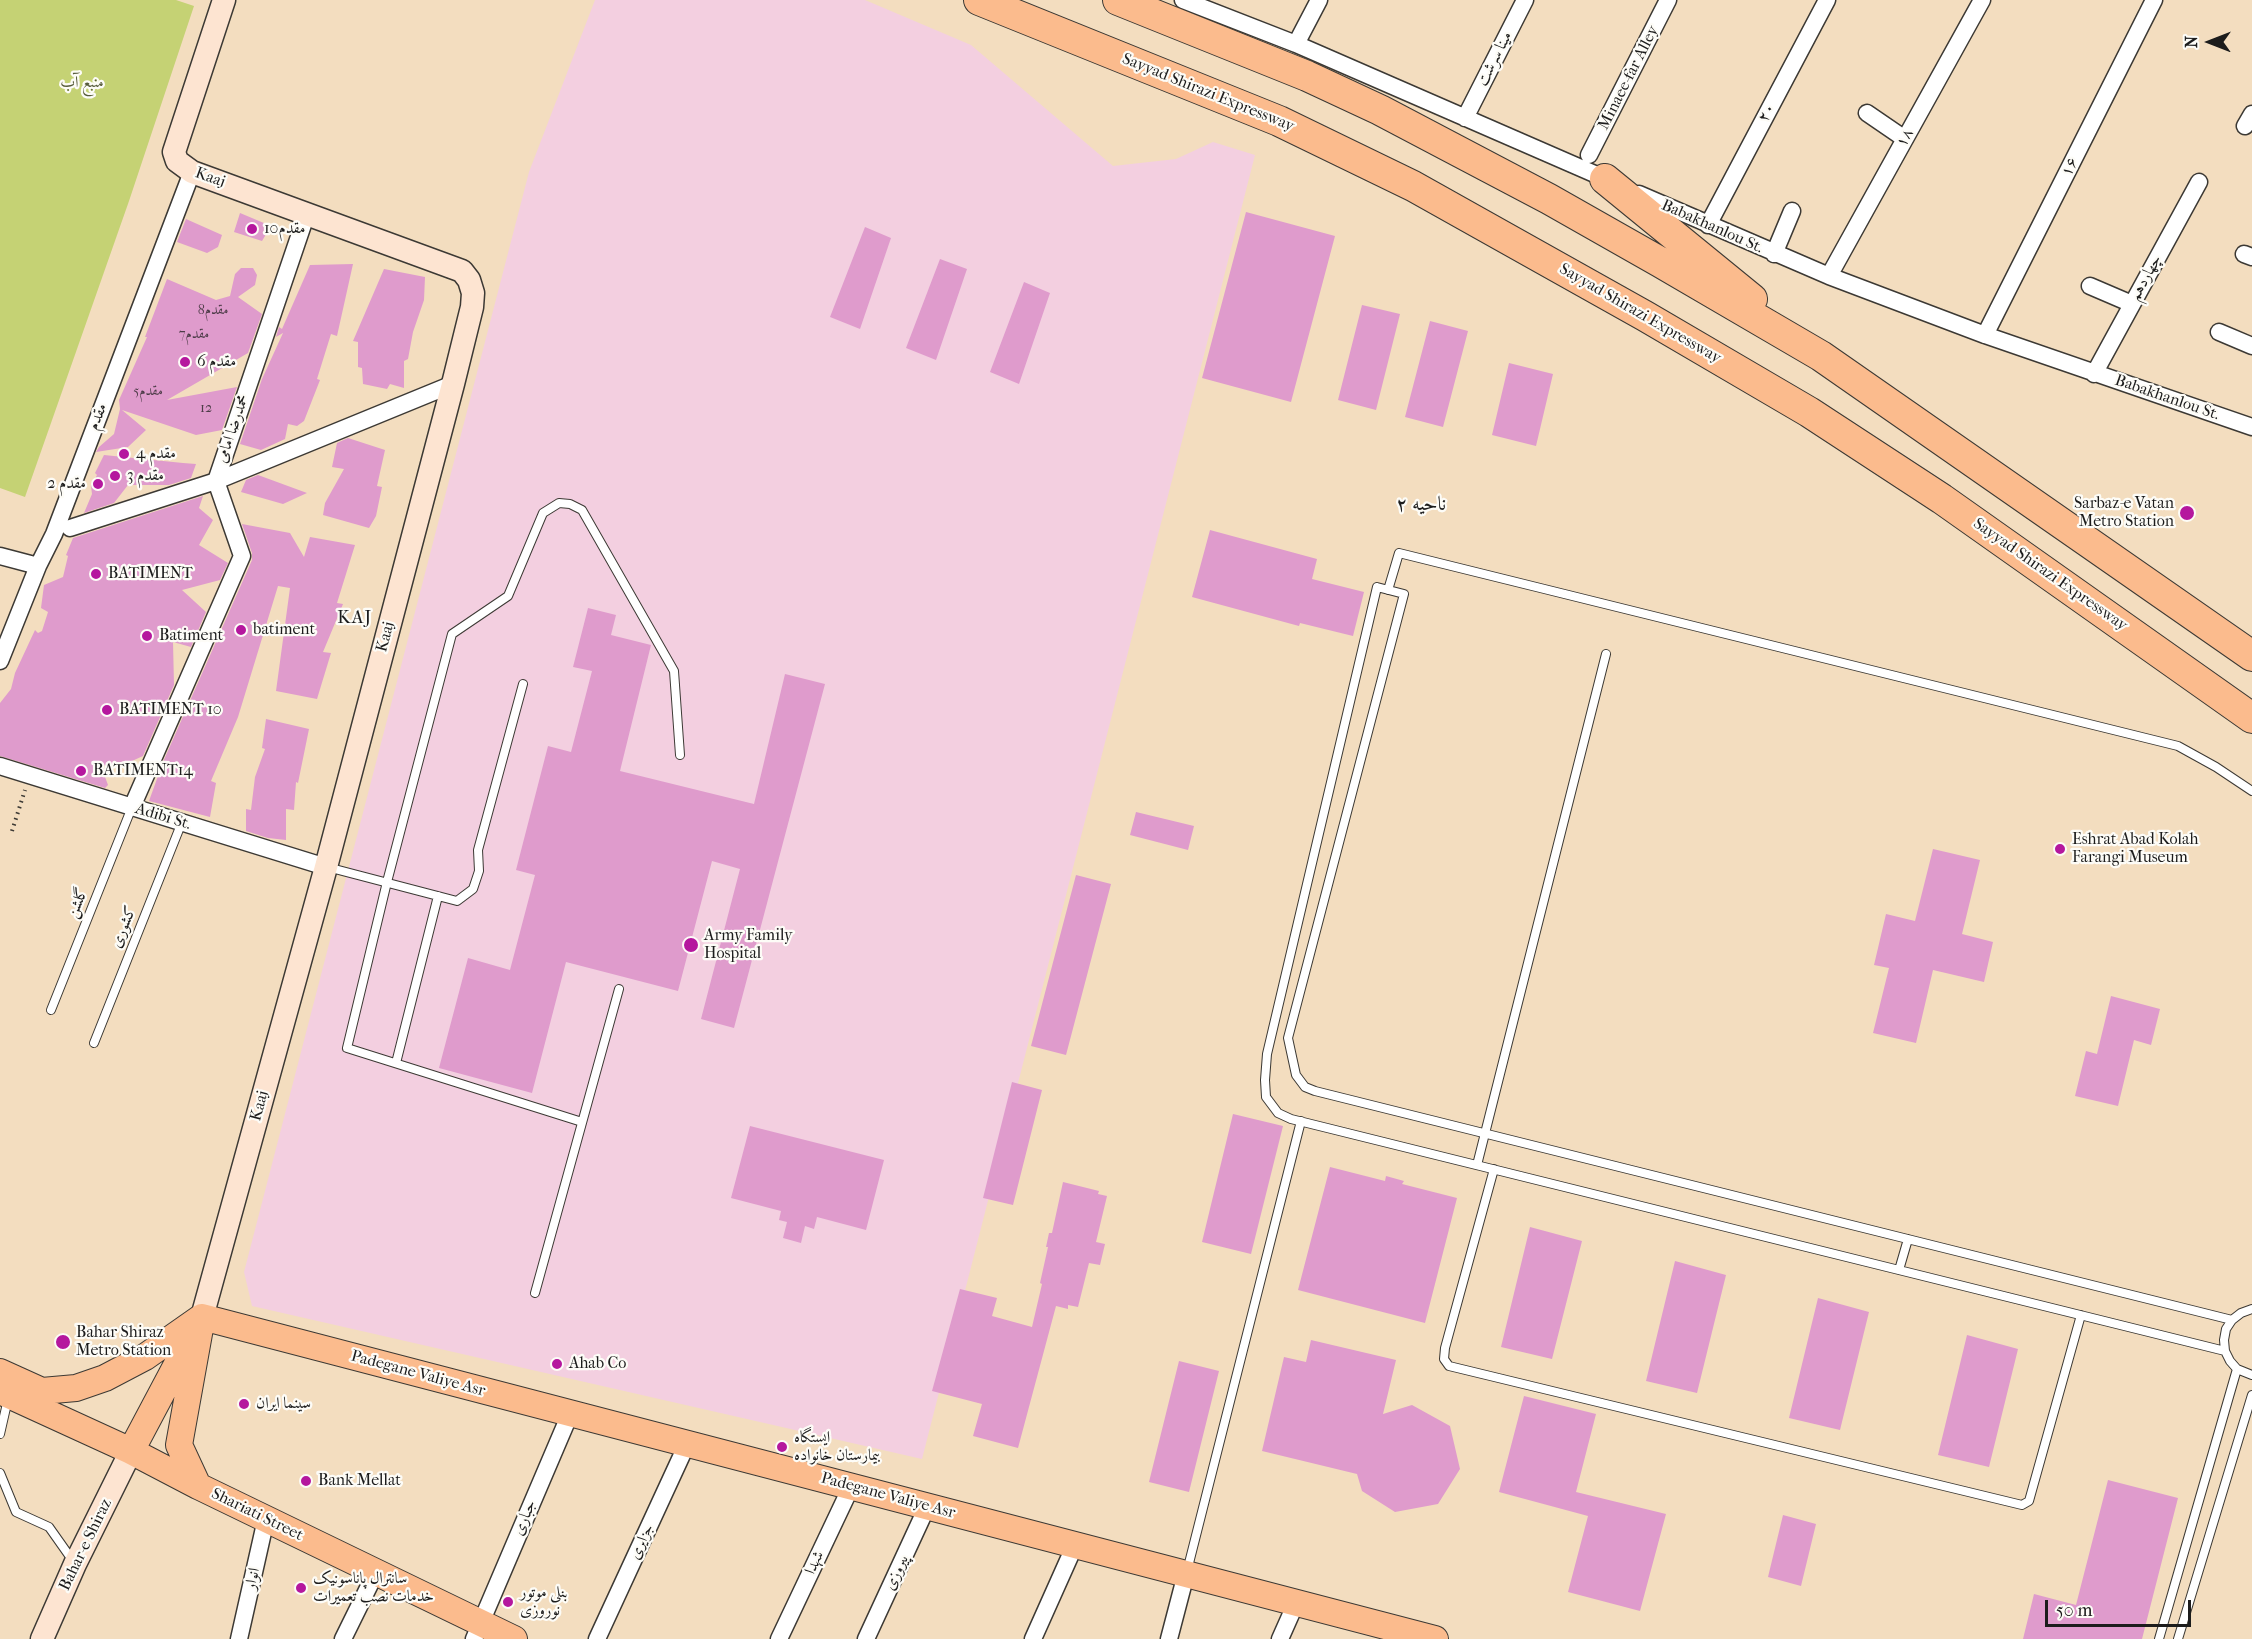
<!DOCTYPE html>
<meta charset="utf-8">
<style>
body{margin:0}
#map{position:relative;width:2252px;height:1639px;overflow:hidden;background:#f3ddbf;font-family:"IM FELL French Canon",serif}
canvas{display:block}
.north{position:absolute;left:2180px;top:12px;width:60px;height:60px;-webkit-text-stroke:4px #fdfcf7;paint-order:stroke;rotate:270deg;font-size:16px;font-weight:700;line-height:24px;text-align:center;color:#1c1c1c}
.north::after{content:'';display:block;margin:auto;width:21px;height:27px;background:#1c1c1c;clip-path:polygon(50% 0,100% 100%,50% 72%,0 100%)}
.scale{position:absolute;left:2045px;top:1600px;width:146px;height:27px;box-sizing:border-box;border:3px solid #1c1c1c;border-top:0;padding-left:8px;font-size:18px;line-height:21px;white-space:nowrap;color:#1c1c1c;-webkit-text-stroke:4px #fdfcf7;paint-order:stroke}
</style>
<div id="map">
<canvas width="2252" height="1639"></canvas>
<div class="north">N</div>
<div class="scale">50 m</div>
</div>
<script>
const context = document.querySelector('canvas').getContext('2d');
context.lineJoin = 'round';
function fillPath(path, color) { context.fillStyle = color; context.fill(path, 'evenodd'); }
const toPath = rows => new Path2D(rows.map(r => 'M' + r).join(''));
function stroke(path, color, width, dash) { context.strokeStyle = color; context.lineWidth = width; context.lineCap = dash ? 'butt' : 'round'; context.setLineDash(dash || []); context.stroke(path); }
function drawText(font, color, halo, rows, align = 'center') {
  context.font = font + ' "IM FELL French Canon",Amiri,serif'; context.lineWidth = 4.5; context.setLineDash([]); context.textBaseline = 'middle'; context.strokeStyle = halo; context.fillStyle = color; for (const [text, x, y, turn = 0] of rows) {
    context.save(); context.translate(x, y); context.rotate((+turn || 0) * Math.PI / 180); context.textAlign = isNaN(turn) ? turn : align; if (halo) context.strokeText(text, 0, 0); context.fillText(text, 0, 0); context.restore();
  }
}
fillPath(toPath([
 [595,0,865,0,971,45,1113,166,1176,159,1213,142,1255,155,922,1459,252,1306,244,1272,529,172]
]), '#f3cfe0');
fillPath(toPath([
 [0,0,176,0,194,6,129,201,25,497,0,488]
]), '#c5d274');
fillPath(toPath([
 [1246,212,1335,236,1291,402,1202,378],
 [240,213,271,226,262,241,234,232],
 [186,219,222,235,218,247,207,253,177,242],
 [865,227,891,238,860,329,830,317],
 [940,259,967,269,936,360,906,348],
 [353,264,337,336,331,334,317,379,320,380,304,421,297,426,288,424,285,439,261,450,240,444,262,379,283,333,276,337,279,327,282,329,310,265],
 [241,268,253,268,257,275,255,285,238,297,262,314,248,353,167,400,237,387,222,430,196,435,122,410,146,430,128,447,96,452,99,447,114,434,120,409,119,400,147,337,145,337,167,279,216,300,230,296,235,274],
 [384,269,425,277,424,300,413,332,408,359,404,361,404,388,390,384,387,389,363,384,362,368,358,367,358,342,353,341],
 [1024,282,1050,293,1019,384,990,372],
 [1362,305,1400,314,1376,410,1338,400],
 [1430,321,1468,331,1443,427,1405,417],
 [1509,363,1553,374,1536,446,1492,435],
 [348,438,385,450,377,486,382,487,376,516,369,528,323,515,325,503,344,469,332,467,337,443],
 [104,455,183,463,196,464,191,478,169,485,128,485,114,503,84,513,92,494,91,486,97,475,95,473],
 [258,475,307,493,283,504,241,492,246,480],
 [203,496,199,508,213,520,199,545,228,563,220,580,182,590,206,612,191,647,173,642,174,685,143,756,132,761,101,766,108,785,105,788,0,756,0,703,11,689,15,673,35,630,38,633,42,631,48,612,41,608,44,585,63,577,68,556,66,555,73,538],
 [242,524,290,533,304,557,310,537,355,545,337,603,343,604,323,652,331,653,317,699,276,691,290,588,278,586,238,717,211,781,216,783,210,817,149,801,163,762,252,560,252,553],
 [1210,530,1317,559,1312,579,1364,592,1353,636,1300,623,1299,626,1192,597],
 [588,608,616,615,611,635,651,645,620,771,754,804,785,674,825,684,734,1028,701,1019,740,869,712,861,678,991,566,962,532,1093,439,1068,468,958,510,970,535,875,516,870,548,746,571,752,592,671,573,667],
 [266,719,309,729,298,783,296,782,294,810,286,809,286,840,268,838,246,831,246,809,251,810,255,777,265,749,262,748],
 [1136,812,1194,826,1188,850,1130,835],
 [1933,849,1980,860,1962,934,1993,942,1984,982,1933,970,1916,1043,1873,1033,1889,968,1874,965,1886,914,1915,921],
 [1076,875,1111,884,1066,1055,1031,1046],
 [2111,996,2160,1009,2151,1045,2134,1040,2118,1106,2075,1096,2086,1051,2097,1054],
 [1012,1082,1042,1090,1013,1205,983,1198],
 [1233,1114,1283,1126,1251,1254,1202,1242],
 [750,1126,884,1160,866,1230,817,1217,814,1229,805,1226,801,1243,783,1238,787,1222,779,1220,781,1211,731,1198],
 [1330,1167,1385,1181,1386,1176,1404,1181,1402,1184,1457,1198,1425,1323,1298,1290],
 [1063,1182,1099,1191,1098,1194,1107,1196,1096,1242,1105,1244,1100,1265,1089,1263,1078,1307,1068,1305,1068,1309,1056,1306,1018,1448,973,1436,982,1404,932,1391,960,1289,997,1298,992,1316,1032,1327,1042,1284,1040,1283,1048,1247,1046,1247,1049,1233,1052,1233],
 [1530,1227,1582,1241,1552,1359,1501,1347],
 [1675,1261,1726,1275,1697,1393,1646,1381],
 [1818,1298,1869,1312,1840,1430,1789,1418],
 [1967,1335,2018,1349,1989,1467,1938,1455],
 [1311,1340,1396,1360,1383,1414,1412,1405,1450,1426,1460,1469,1438,1504,1395,1512,1362,1491,1357,1474,1262,1451,1284,1357,1306,1362],
 [1179,1361,1219,1371,1189,1492,1149,1482],
 [1524,1396,1596,1414,1576,1492,1666,1514,1640,1611,1568,1592,1588,1516,1499,1492],
 [2108,1480,2178,1498,2142,1639,2023,1639,2034,1594,2076,1605],
 [1783,1515,1816,1524,1801,1586,1768,1577]
]), '#df9bcc');
const lane = toPath([
 [1388,590,1399,553,2178,746,2216,767,2252,791],
 [327,867,457,901,473,889,479,871,478,850,523,684],
 [51,1010,132,807],
 [94,1043,182,822],
 [396,1063,438,896],
 [582,1122,347,1048,387,882,452,634,508,596,543,513,559,503,570,504,582,510,674,671,680,755],
 [1477,1165,1606,654],
 [1494,1169,1445,1348,1444,1359,1449,1366,2022,1505,2029,1501,2081,1315],
 [1899,1270,1908,1239],
 [535,1293,619,989],
 [2252,1309,2241,1313,2232,1320,2226,1329,2224,1340,2225,1351,2230,1361,2237,1369,2252,1375],
 [2225,1351,1291,1119,1278,1113,1266,1097,1265,1080,1267,1054,1377,587,1404,594,1288,1038,1296,1075,1305,1087,1315,1091,2232,1320],
 [0,1434,8,1399],
 [0,1473,16,1512,49,1527,73,1561],
 [1187,1571,1301,1121],
 [2159,1639,2237,1369],
 [2178,1639,2252,1395]
]);
const street = toPath([
 [1183,0,1296,44,1613,182],
 [1296,44,1319,0],
 [1867,113,1905,139],
 [1465,118,1525,0],
 [2245,126,2252,114],
 [1589,155,1668,0],
 [1639,194,1829,276,1985,335,2252,427],
 [1708,225,1827,0],
 [1774,254,1792,211],
 [2244,254,2252,257],
 [1829,276,1982,0],
 [2090,286,2132,304],
 [2219,332,2252,346],
 [1985,335,2154,0],
 [2094,374,2199,182],
 [70,528,216,481,453,384],
 [0,556,38,566],
 [0,661,38,566,54,534,192,172],
 [0,766,326,867],
 [132,807,242,556,216,481,307,213],
 [239,1639,266,1519],
 [343,1639,376,1572],
 [474,1639,570,1414],
 [597,1639,687,1444],
 [779,1639,851,1487],
 [866,1639,927,1507],
 [1033,1639,1075,1545],
 [1169,1639,1186,1574],
 [1280,1639,1296,1603]
]);
const secondary = toPath([
 [202,1317,326,867,453,384,472,307,473,293,469,280,462,271,192,172,177,161,174,152,224,0],
 [42,1639,75,1564,131,1451]
]);
const primary = toPath([
 [202,1317,1435,1639],
 [0,1372,42,1391,76,1388,105,1378,145,1357,202,1317],
 [0,1391,131,1451,198,1486,514,1639],
 [131,1451,192,1336],
 [198,1486,179,1445,202,1317]
]);
const highway = toPath([
 [979,0,1279,121,1413,186,1645,316,1809,412,1942,499,2252,718],
 [1118,0,1307,76,1380,110,1549,199,1660,262,1821,356,2252,656],
 [1605,179,1752,299]
]);
stroke(lane, '#3c3934', 10);
stroke(street, '#3c3934', 19);
stroke(secondary, '#3c3934', 25);
stroke(primary, '#3c3934', 28);
stroke(highway, '#3c3934', 32);
stroke(toPath([
 [12,831,25,790]
]), '#3c3934', 4, [1.5, 4.5]);
stroke(lane, '#fff', 8);
stroke(street, '#fff', 16);
stroke(secondary, '#fde4d1', 22);
stroke(primary, '#fbbb8d', 26);
stroke(highway, '#fbbb8d', 30);
for (const [x, y, r, color] of [
 [252,229,6,"#b5179e"],
 [185,362,6,"#b5179e"],
 [124,454,6,"#b5179e"],
 [115,476,6,"#b5179e"],
 [98,484,6,"#b5179e"],
 [2187,513,8,"#b5179e"],
 [96,574,6,"#b5179e"],
 [241,630,6,"#b5179e"],
 [147,636,6,"#b5179e"],
 [107,710,6,"#b5179e"],
 [81,771,6,"#b5179e"],
 [2060,849,6,"#b5179e"],
 [691,945,8,"#b5179e"],
 [63,1342,8,"#b5179e"],
 [557,1364,6,"#b5179e"],
 [244,1404,6,"#b5179e"],
 [782,1447,6,"#b5179e"],
 [306,1481,6,"#b5179e"],
 [301,1588,6,"#b5179e"],
 [508,1602,6,"#b5179e"]
]) { const dot = new Path2D(); dot.arc(x, y, r, 0, 2 * Math.PI); context.fillStyle = color; context.fill(dot); stroke(dot, '#fdfcf7', 2); }
drawText('14px', '#4d3c48', null, [
 ["8مقدم",213,311],
 ["7مقدم",194,335],
 ["5مقدم",148,392],
 ["12",206,409]
]);
drawText('16px', '#1c1c1c', '#fdfcf7', [
 ["مینا سرشت",1495,59,-63],
 ["Minaee-far Alley",1629,78,-63],
 ["Sayyad Shirazi Expressway",1208,93,22],
 ["۲۰",1767,113,-62],
 ["۱۸",1905,138,-61],
 ["۱۶",2070,167,-63],
 ["Kaaj",210,178,20],
 ["Babakhanlou St.",1712,227,24],
 ["چهاردهم",2146,278,-61],
 ["Sayyad Shirazi Expressway",1640,314,30],
 ["Babakhanlou St.",2167,398,19],
 ["مقدم",98,417,-69],
 ["محمدرضا امامی",233,429,-71],
 ["Sayyad Shirazi Expressway",2050,575,35],
 ["Kaaj",386,637,-75],
 ["Adibi St.",163,817,17],
 ["گلشن",78,903,-68],
 ["کشوری",124,927,-68],
 ["Kaaj",260,1106,-75],
 ["Padegane Valiye Asr",418,1374,15],
 ["Padegane Valiye Asr",888,1496,15],
 ["Shariati Street",257,1515,26],
 ["جباری",525,1518,-67],
 ["جزایری",642,1542,-65],
 ["Bahar-e Shiraz",86,1545,-64],
 ["شهدا",815,1563,-65],
 ["پیروزی",897,1573,-65],
 ["انوار",253,1579,-77]
]);
drawText('16px', '#575c3b', '#fdfcf7', [
 ["منبع آب",82,83]
]);
drawText('16px', '#1c1c1c', '#fdfcf7', [
 ["10مقدم",264,229],
 ["6 مقدم",197,362],
 ["4 مقدم",136,454],
 ["3 مقدم",127,476],
 ["مقدم 2",86,484,"right"],
 ["Sarbaz-e Vatan",2174,504,"right"],
 ["Metro Station",2174,522,"right"],
 ["BATIMENT",108,574],
 ["batiment",253,630],
 ["Batiment",159,636],
 ["BATIMENT 10",119,710],
 ["BATIMENT14",93,771],
 ["Eshrat Abad Kolah",2072,840],
 ["Farangi Museum",2072,858],
 ["Army Family",704,936],
 ["Hospital",704,954],
 ["Bahar Shiraz",76,1333],
 ["Metro Station",76,1351],
 ["Ahab Co",569,1364],
 ["سینما ایران",256,1404],
 ["ایستگاه",794,1438],
 ["بیمارستان خانواده",794,1456],
 ["Bank Mellat",318,1481],
 ["سانترال پاناسونیک",313,1579],
 ["خدمات نصب تعمیرات",313,1597],
 ["بنلی موتور",520,1593],
 ["نوروزی",520,1611]
], 'left');
context.letterSpacing = '1.5px';
drawText('18px', '#1c1c1c', '#fdfcf7', [
 ["KAJ",355,619]
]);
context.letterSpacing = '0px';
drawText('20px', '#1c1c1c', '#fdfcf7', [
 ["ناحیه ۲",1421,505]
]);
</script>
